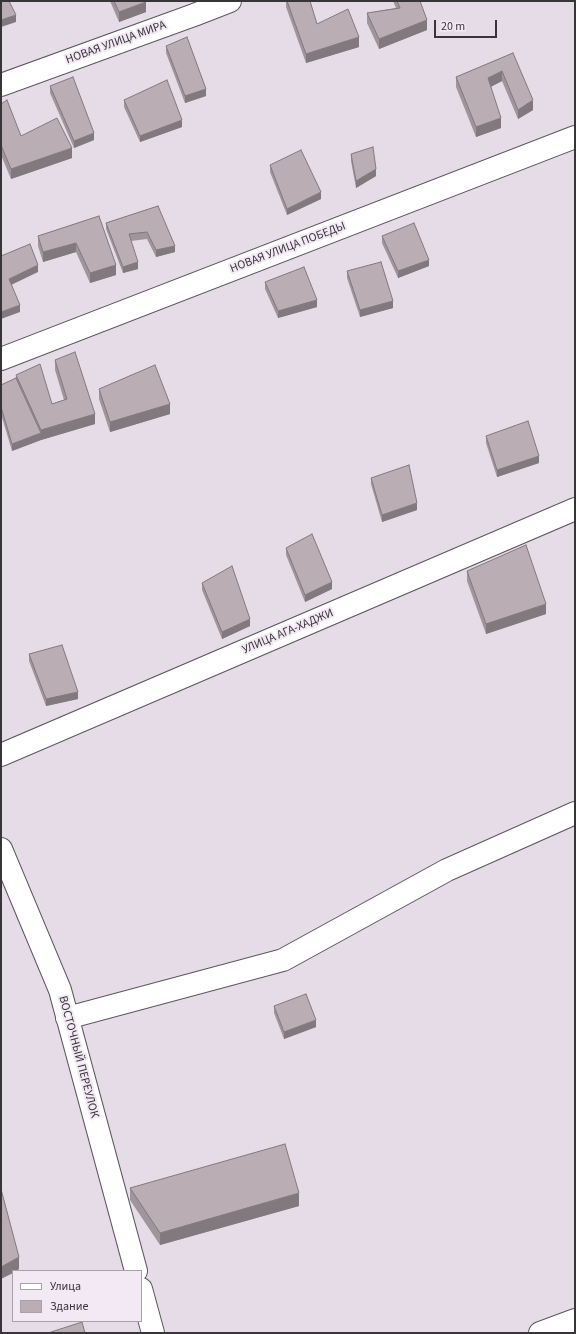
<!DOCTYPE html>
<meta charset="utf-8">
<style>
body{margin:0}
#map{position:relative;width:576px;height:1334px;overflow:hidden;background:#e5dce7;font-family:"Source Sans 3",sans-serif}
canvas{display:block}
.frame{position:absolute;inset:0;border:2px solid #383539;pointer-events:none}
.legend{position:absolute;left:12px;top:1270px;width:130px;height:52px;box-sizing:border-box;background:#f2e9f4;border:1px solid #a8a1a9;margin:0;padding:5px 7px;list-style:none;font-size:12px;color:#383539}
.legend li{display:flex;align-items:center;gap:8px;height:20px}
.legend b{width:20px;border:1px solid #a8a1a9}
.scale{position:absolute;left:434px;top:20px;width:63px;height:18px;box-sizing:border-box;border:2px solid #383539;border-top:0;padding-left:5px;font-size:12px;line-height:14px;white-space:nowrap;color:#383539;-webkit-text-stroke:3px #f2e9f4;paint-order:stroke}
</style>
<div id="map">
<canvas width="576" height="1334"></canvas>
<div class="frame"></div>
<ul class="legend">
<li><b style="height:5px;background:#fff"></b>Улица</li>
<li><b style="height:11px;background:#baadb4"></b>Здание</li>
</ul>
<div class="scale">20 m</div>
</div>
<script>
const context = document.querySelector('canvas').getContext('2d');
context.lineJoin = 'round';
const toPath = rows => new Path2D(rows.map(r => 'M' + r).join(''));
function stroke(path, color, width, dash) { context.strokeStyle = color; context.lineWidth = width; context.lineCap = dash ? 'butt' : 'round'; context.setLineDash(dash || []); context.stroke(path); }
function fillPath(path, color) { context.fillStyle = color; context.fill(path, 'evenodd'); }
function drawText(font, color, halo, rows, align = 'center') {
  context.font = font + ' "Source Sans 3",sans-serif'; context.lineWidth = 4; context.setLineDash([]); context.textBaseline = 'middle'; context.strokeStyle = halo; context.fillStyle = color; for (const [text, x, y, turn = 0] of rows) {
    context.save(); context.translate(x, y); context.rotate((+turn || 0) * Math.PI / 180); context.textAlign = isNaN(turn) ? turn : align; if (halo) context.strokeText(text, 0, 0); context.fillText(text, 0, 0); context.restore();
  }
}
const minor = toPath([
 [1,85,194,15,230,1],
 [1,359,575,137],
 [1,755,575,509],
 [1,849,60,990,136,1271],
 [67,1018,283,960,447,870,575,813],
 [141,1289,153,1333],
 [540,1333,575,1320]
]);
stroke(minor, '#5d565f', 24);
stroke(minor, '#fff', 22);
fillPath(toPath([
 [110,1,146,1,146,12,119,22],
 [286,1,310,1,317,24,359,47,306,63,286,7],
 [393,1,420,1,427,30,379,49,367,23,367,13,396,8],
 [166,46,206,96,185,103,166,53],
 [513,53,533,110,518,119,502,81,491,87,501,128,476,137,456,87,456,77],
 [50,86,94,140,74,148,50,93],
 [124,100,182,127,140,142,124,107],
 [1,104,21,136,72,158,11,179,1,155],
 [351,154,376,176,356,188,351,161],
 [270,165,321,199,287,215,270,172],
 [158,206,175,252,156,257,147,239,131,241,138,269,123,273,106,229,106,223],
 [99,216,116,275,90,283,76,252,43,262,38,246,38,236],
 [382,236,429,266,398,278,382,243],
 [347,271,393,308,360,317,347,278],
 [265,282,317,307,278,318,265,289],
 [55,360,95,424,41,440,12,451,1,414,1,385,16,378,16,375,52,404,64,400,55,370],
 [99,389,170,414,110,432,99,399],
 [486,436,539,463,497,477,486,443],
 [371,478,417,510,382,522,371,484],
 [286,548,332,589,305,602,286,555],
 [467,571,546,614,486,634,467,581],
 [202,583,250,626,222,639,202,590],
 [29,654,78,699,46,706,29,661],
 [274,1006,316,1027,284,1039,274,1013],
 [130,1188,299,1206,160,1245,130,1200]
]), '#a0959b');
fillPath(toPath([
 [146,2,146,12,119,22,119,12],
 [16,15,16,22,1,27,1,20],
 [427,20,427,30,379,49,379,39],
 [359,37,359,47,306,63,306,54],
 [502,71,502,81,488,88,488,78],
 [206,89,206,96,185,103,185,96],
 [533,100,533,110,518,119,518,110],
 [501,118,501,128,476,137,476,127],
 [182,120,182,127,140,142,140,136],
 [94,133,94,140,74,148,74,141],
 [72,148,72,158,11,179,11,169],
 [376,169,376,176,356,188,356,181],
 [321,192,321,199,287,215,287,209],
 [76,243,76,252,43,262,43,252],
 [175,246,175,252,156,257,156,250],
 [429,260,429,266,398,278,398,271],
 [138,262,138,269,123,273,123,267],
 [38,265,38,272,9,286,9,279],
 [116,265,116,275,90,283,90,273],
 [317,300,317,307,278,318,278,311],
 [393,301,393,308,360,317,360,310],
 [20,305,20,312,1,319,1,312],
 [170,404,170,414,110,432,110,422],
 [95,414,95,424,41,440,12,451,12,444,41,433,41,430],
 [539,456,539,463,497,477,497,470],
 [417,503,417,510,382,522,382,515],
 [332,582,332,589,305,602,305,595],
 [546,604,546,614,486,634,486,624],
 [250,619,250,626,222,639,222,632],
 [78,692,78,699,46,706,46,699],
 [316,1020,316,1027,284,1039,284,1032],
 [299,1193,299,1206,160,1245,160,1233],
 [19,1257,19,1269,16,1271,13,1271,13,1273,1,1279,1,1267]
]), '#82797e');
const building = toPath([
 [1,1,9,1,16,15,1,20,1,1],
 [114,1,146,1,146,2,119,12,114,1],
 [287,1,310,1,317,24,348,9,359,37,306,54,287,1],
 [397,1,420,1,427,20,379,39,367,13,400,8,397,1],
 [187,37,206,89,185,96,166,46,187,37],
 [513,53,533,100,518,110,502,71,488,78,501,118,476,127,456,77,513,53],
 [73,77,94,133,74,141,50,86,73,77],
 [167,80,182,120,140,136,124,100,167,80],
 [7,100,21,136,57,118,72,148,11,169,1,145,1,104,7,100],
 [373,147,376,169,356,181,351,154,373,147],
 [301,150,321,192,287,209,270,165,301,150],
 [158,206,175,246,156,250,147,232,129,234,138,262,123,267,106,223,158,206],
 [99,216,116,265,90,273,76,243,43,252,38,236,99,216],
 [414,223,429,260,398,271,382,236,414,223],
 [30,244,38,265,9,279,20,305,1,312,1,256,30,244],
 [381,262,393,301,360,310,347,271,381,262],
 [304,267,317,300,278,311,265,282,304,267],
 [75,352,95,414,41,430,16,375,40,364,52,404,67,399,55,360,75,352],
 [155,365,170,404,110,422,99,389,155,365],
 [16,378,41,433,12,444,1,407,1,385,16,378],
 [528,421,539,456,497,470,486,436,528,421],
 [409,465,417,503,382,515,371,478,409,465],
 [312,534,332,582,305,595,286,548,312,534],
 [526,545,546,604,486,624,467,571,526,545],
 [232,566,250,619,222,632,202,583,232,566],
 [62,645,78,692,46,699,29,654,62,645],
 [306,994,316,1020,284,1032,274,1006,306,994],
 [285,1144,299,1193,160,1233,130,1188,285,1144],
 [1,1189,19,1257,1,1267,1,1189],
 [82,1322,85,1333,48,1333,82,1322]
]);
fillPath(building, '#baadb4');
stroke(building, '#82797e', 1);
drawText('12px', '#383539', '#f2e9f4', [
 ["НОВАЯ УЛИЦА МИРА",116,43,-20],
 ["НОВАЯ УЛИЦА ПОБЕДЫ",288,248,-21],
 ["УЛИЦА АГА-ХАДЖИ",288,632,-23],
 ["ВОСТОЧНЫЙ ПЕРЕУЛОК",78,1057,75]
]);
</script>
